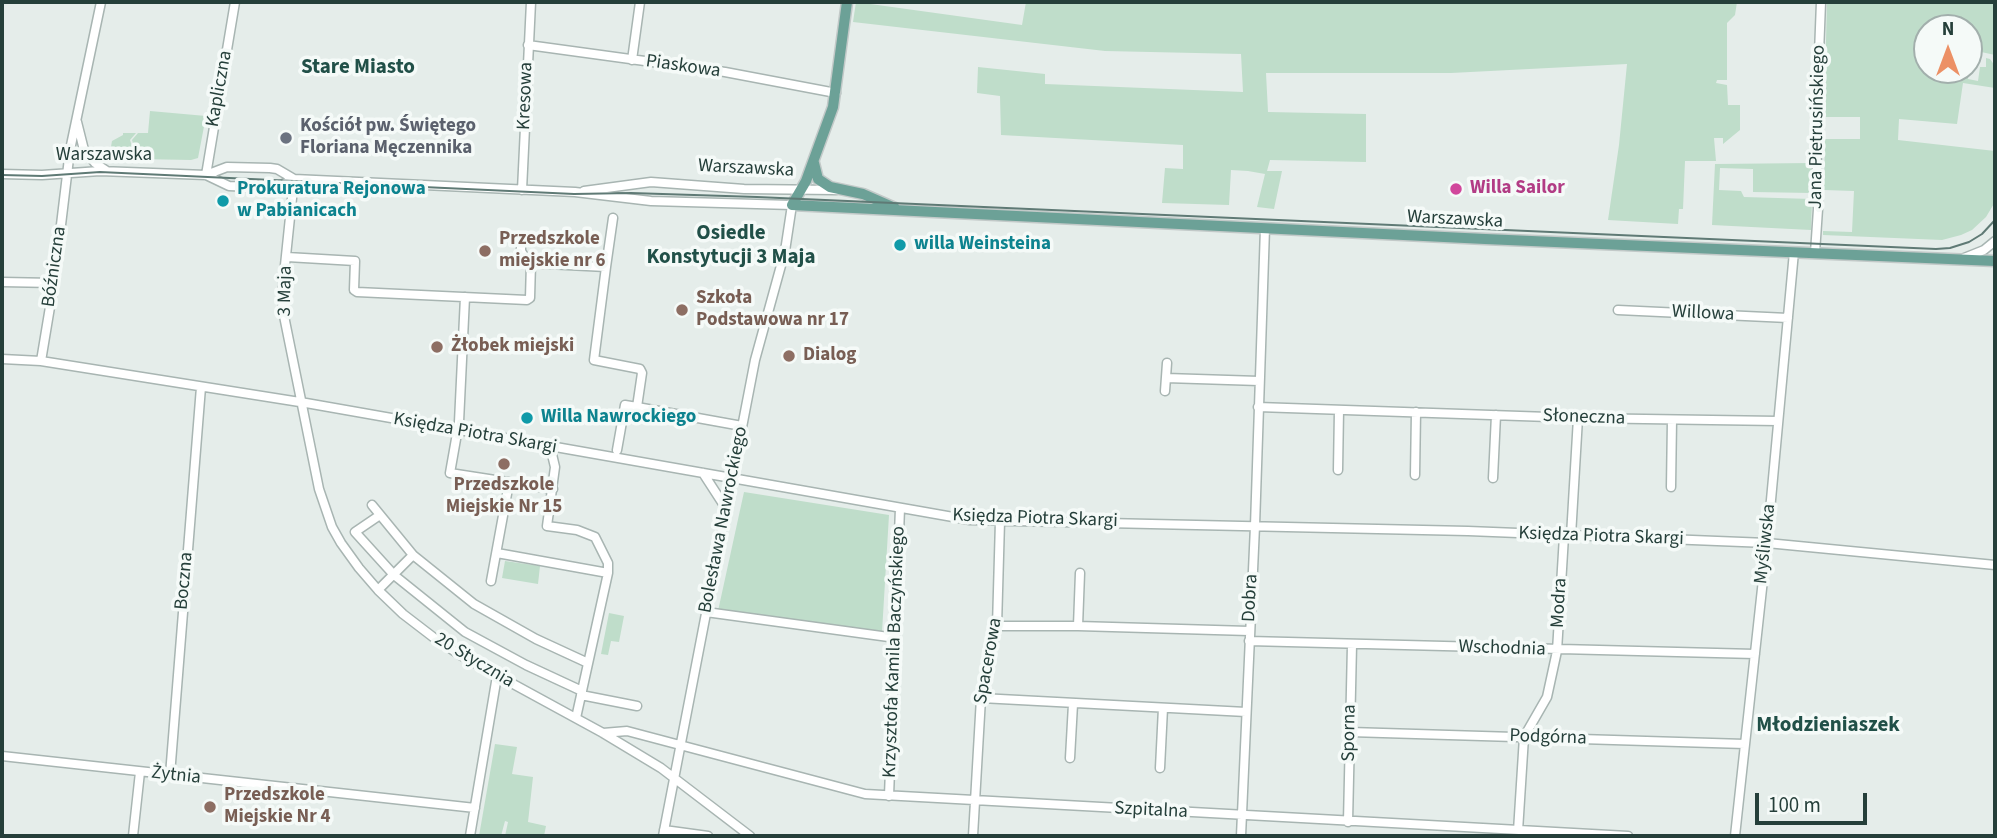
<!DOCTYPE html>
<meta charset="utf-8">
<style>
body{margin:0}
#map{position:relative;width:1997px;height:838px;overflow:hidden;background:#e5edea;font-family:"Source Sans 3",sans-serif}
canvas{display:block}
.frame{position:absolute;inset:0;border:4px solid #253f3a;pointer-events:none}
.north{position:absolute;left:1913px;top:14px;width:70px;height:70px;box-sizing:border-box;background:#f5faf8;border:2px solid #a2afac;border-radius:50%;rotate:0deg;font-size:19px;font-weight:700;line-height:28px;text-align:center;color:#253f3a}
.north::after{content:'';display:block;margin:auto;width:24px;height:32px;background:#ec9065;clip-path:polygon(50% 0,100% 100%,50% 72%,0 100%)}
.scale{position:absolute;left:1755px;top:793px;width:112px;height:32px;box-sizing:border-box;border:4px solid #253f3a;border-top:0;padding-left:9px;font-size:21px;line-height:24px;white-space:nowrap;color:#253f3a;-webkit-text-stroke:5px #f5faf8;paint-order:stroke}
</style>
<div id="map">
<canvas width="1997" height="838"></canvas>
<div class="frame"></div>
<div class="north">N</div>
<div class="scale">100 m</div>
</div>
<script>
const context = document.querySelector('canvas').getContext('2d');
context.lineJoin = 'round';
function fillPath(path, color) { context.fillStyle = color; context.fill(path, 'evenodd'); }
const toPath = rows => new Path2D(rows.map(r => 'M' + r).join(''));
function stroke(path, color, width, dash) { context.strokeStyle = color; context.lineWidth = width; context.lineCap = dash ? 'butt' : 'round'; context.setLineDash(dash || []); context.stroke(path); }
function drawText(font, color, halo, rows, align = 'center') {
  context.font = font + ' "Source Sans 3",sans-serif'; context.lineWidth = 7; context.setLineDash([]); context.textBaseline = 'middle'; context.strokeStyle = halo; context.fillStyle = color; for (const [text, x, y, turn = 0] of rows) {
    context.save(); context.translate(x, y); context.rotate((+turn || 0) * Math.PI / 180); context.textAlign = isNaN(turn) ? turn : align; if (halo) context.strokeText(text, 0, 0); context.fillText(text, 0, 0); context.restore();
  }
}
fillPath(toPath([
 [856,2,1022,25,1026,2,1737,2,1735,15,1727,23,1727,80,1717,80,1716,83,1727,85,1728,105,1740,105,1740,130,1723,144,1723,138,1714,138,1716,161,1685,161,1683,209,1679,209,1678,224,1608,220,1619,145,1627,64,1451,73,1266,73,1268,112,1366,114,1366,162,1270,160,1267,171,1282,171,1274,209,1257,207,1265,174,1248,171,1231,170,1229,205,1162,203,1165,168,1183,169,1183,145,1001,135,1000,96,977,93,978,67,1045,74,1045,84,1243,92,1241,54,1105,51,853,22],
 [1827,2,1995,2,1995,55,1972,50,1968,79,1978,81,1980,67,1986,67,1986,58,1990,59,1995,66,1995,88,1963,83,1957,124,1899,119,1898,140,1995,151,1995,194,1993,198,1995,202,1986,217,1972,230,1961,235,1942,240,1823,235,1823,231,1852,232,1854,191,1824,190,1825,139,1860,139,1860,117,1824,117],
 [1927,28,1969,28,1969,70,1927,70],
 [150,111,206,116,198,158,191,160,138,159,132,140,138,133,148,133],
 [123,133,136,133,130,140,136,159,109,158,112,141,123,135],
 [1812,163,1812,193,1753,192,1753,169,1720,168,1719,190,1741,191,1744,197,1812,199,1811,230,1712,225,1715,164],
 [744,492,889,515,882,632,718,611],
 [505,561,540,566,538,584,502,578],
 [609,613,624,616,619,642,611,641,608,655,601,654],
 [495,744,517,747,512,774,533,777,528,822,546,826,544,836,505,836,508,822,505,821,501,836,479,836]
]), '#bfddca');
const minor = toPath([
 [528,45,725,72,836,93],
 [632,60,640,2],
 [77,122,84,150,95,163,107,171],
 [2,174,42,175,100,171,206,175,229,186,274,188,294,179],
 [206,175,227,167,270,168,277,169,294,179,575,192,651,201,792,205,785,251,755,360,663,836],
 [206,175,235,2],
 [294,179,282,294,283,311,319,489,332,527,341,543,359,568,378,590,403,614,433,637,460,655,603,733,661,768,750,836],
 [522,190,531,2],
 [584,191,651,182,744,189,836,190],
 [521,239,521,251,528,263,606,267,613,218],
 [1815,253,1818,209,1816,131,1821,2],
 [287,257,355,261,354,290,357,292,527,300,530,298,531,263],
 [1964,258,1984,250,1995,241],
 [606,267,594,360,640,369,642,373,637,407,625,405,617,450],
 [2,282,54,283],
 [465,297,459,422,450,473,553,489],
 [1618,310,1788,318],
 [2,359,41,361,306,403,970,520,1468,531,1767,543,1995,565],
 [41,361,54,283,70,150,101,2],
 [1166,378,1259,381],
 [1165,391,1167,363],
 [637,407,742,426],
 [1258,407,1578,418,1778,421],
 [550,446,555,467,547,526,577,530,595,537,608,563,608,573,576,718],
 [1338,470,1339,410],
 [703,473,727,510],
 [1415,475,1416,412],
 [1493,478,1496,415],
 [1671,487,1672,420],
 [372,505,413,555,474,604,536,639,588,663],
 [380,515,355,532,394,575,465,632,526,665,582,691],
 [1571,536,1578,418],
 [497,553,608,573],
 [491,581,509,483],
 [378,590,413,555],
 [706,612,896,638],
 [997,626,1078,626,1249,631],
 [1078,626,1080,573],
 [1249,641,1755,654],
 [581,695,637,706],
 [981,698,1246,712],
 [1350,732,1745,744],
 [603,733,627,731,865,794,1628,836],
 [2,756,475,808],
 [1070,758,1073,704],
 [1160,768,1163,708],
 [170,775,201,387],
 [889,796,900,508],
 [1348,822,1352,645],
 [664,830,708,836],
 [1518,831,1524,737,1547,697,1557,651,1564,536],
 [133,836,140,772],
 [470,836,497,676],
 [973,836,981,698,997,626,1000,521],
 [1241,836,1255,526,1265,228],
 [1735,836,1767,543,1794,252]
]);
const major = toPath([
 [847,2,833,107,806,181,792,205,1485,239,1995,261],
 [814,163,818,179,830,187,863,194,895,208]
]);
stroke(minor, '#a8b5b2', 11);
stroke(major, '#c2c9c8', 13);
stroke(minor, '#fff', 8);
stroke(major, '#6ca197', 10);
stroke(toPath([
 [2,175,42,176,100,172,574,194,631,193,757,197,1936,249,1950,248,1969,242,1982,234,1995,220]
]), '#5f7a75', 2);
for (const [x, y, r, color] of [
 [286,138,7,"#6b7280"],
 [1456,189,7,"#d1479c"],
 [223,201,7,"#0f9aa8"],
 [900,245,7,"#0f9aa8"],
 [485,251,7,"#8d6e63"],
 [682,310,7,"#8d6e63"],
 [437,347,7,"#8d6e63"],
 [789,356,7,"#8d6e63"],
 [527,418,7,"#0f9aa8"],
 [504,464,7,"#8d6e63"],
 [210,807,7,"#8d6e63"]
]) { const dot = new Path2D(); dot.arc(x, y, r, 0, 2 * Math.PI); context.fillStyle = color; context.fill(dot); stroke(dot, '#f5faf8', 2.5); }
drawText('19px', '#253f3a', '#f5faf8', [
 ["Piaskowa",683,67,8],
 ["Kapliczna",220,89,-80],
 ["Kresowa",526,96,-88],
 ["Jana Pietrusińskiego",1818,127,-89],
 ["Warszawska",104,156],
 ["Warszawska",746,169,3],
 ["Warszawska",1455,220,3],
 ["Bóźniczna",55,267,-82],
 ["3 Maja",286,291,-89],
 ["Willowa",1703,314,3],
 ["Słoneczna",1584,418,2],
 ["Księdza Piotra Skargi",475,434,10],
 ["Księdza Piotra Skargi",1035,519,2],
 ["Bolesława Nawrockiego",724,520,-79],
 ["Księdza Piotra Skargi",1601,537,2],
 ["Myśliwska",1766,544,-84],
 ["Boczna",185,581,-85],
 ["Dobra",1251,598,-87],
 ["Modra",1560,603,-87],
 ["Wschodnia",1502,649,2],
 ["Krzysztofa Kamila Baczyńskiego",895,652,-88],
 ["20 Stycznia",474,661,31],
 ["Spacerowa",989,661,-80],
 ["Sporna",1350,733,-89],
 ["Podgórna",1548,738,2],
 ["Żytnia",176,776,6],
 ["Szpitalna",1151,811,3]
]);
drawText('bold 19px', '#5b616d', '#f5faf8', [
 ["Kościół pw. Świętego",300,127],
 ["Floriana Męczennika",300,149]
], 'left');
drawText('bold 19px', '#b23c85', '#f5faf8', [
 ["Willa Sailor",1470,189]
], 'left');
drawText('bold 19px', '#0d838f', '#f5faf8', [
 ["Prokuratura Rejonowa",237,190],
 ["w Pabianicach",237,212],
 ["willa Weinsteina",914,245],
 ["Willa Nawrockiego",541,418]
], 'left');
drawText('bold 19px', '#785e54', '#f5faf8', [
 ["Przedszkole",499,240],
 ["miejskie nr 6",499,262],
 ["Szkoła",696,299],
 ["Podstawowa nr 17",696,321],
 ["Żłobek miejski",451,347],
 ["Dialog",803,356],
 ["Przedszkole",504,486,"center"],
 ["Miejskie Nr 15",504,508,"center"],
 ["Przedszkole",224,796],
 ["Miejskie Nr 4",224,818]
], 'left');
drawText('bold 21px', '#215048', '#f5faf8', [
 ["Stare Miasto",358,68],
 ["Osiedle",731,234],
 ["Konstytucji 3 Maja",731,258],
 ["Młodzieniaszek",1828,726]
]);
</script>
